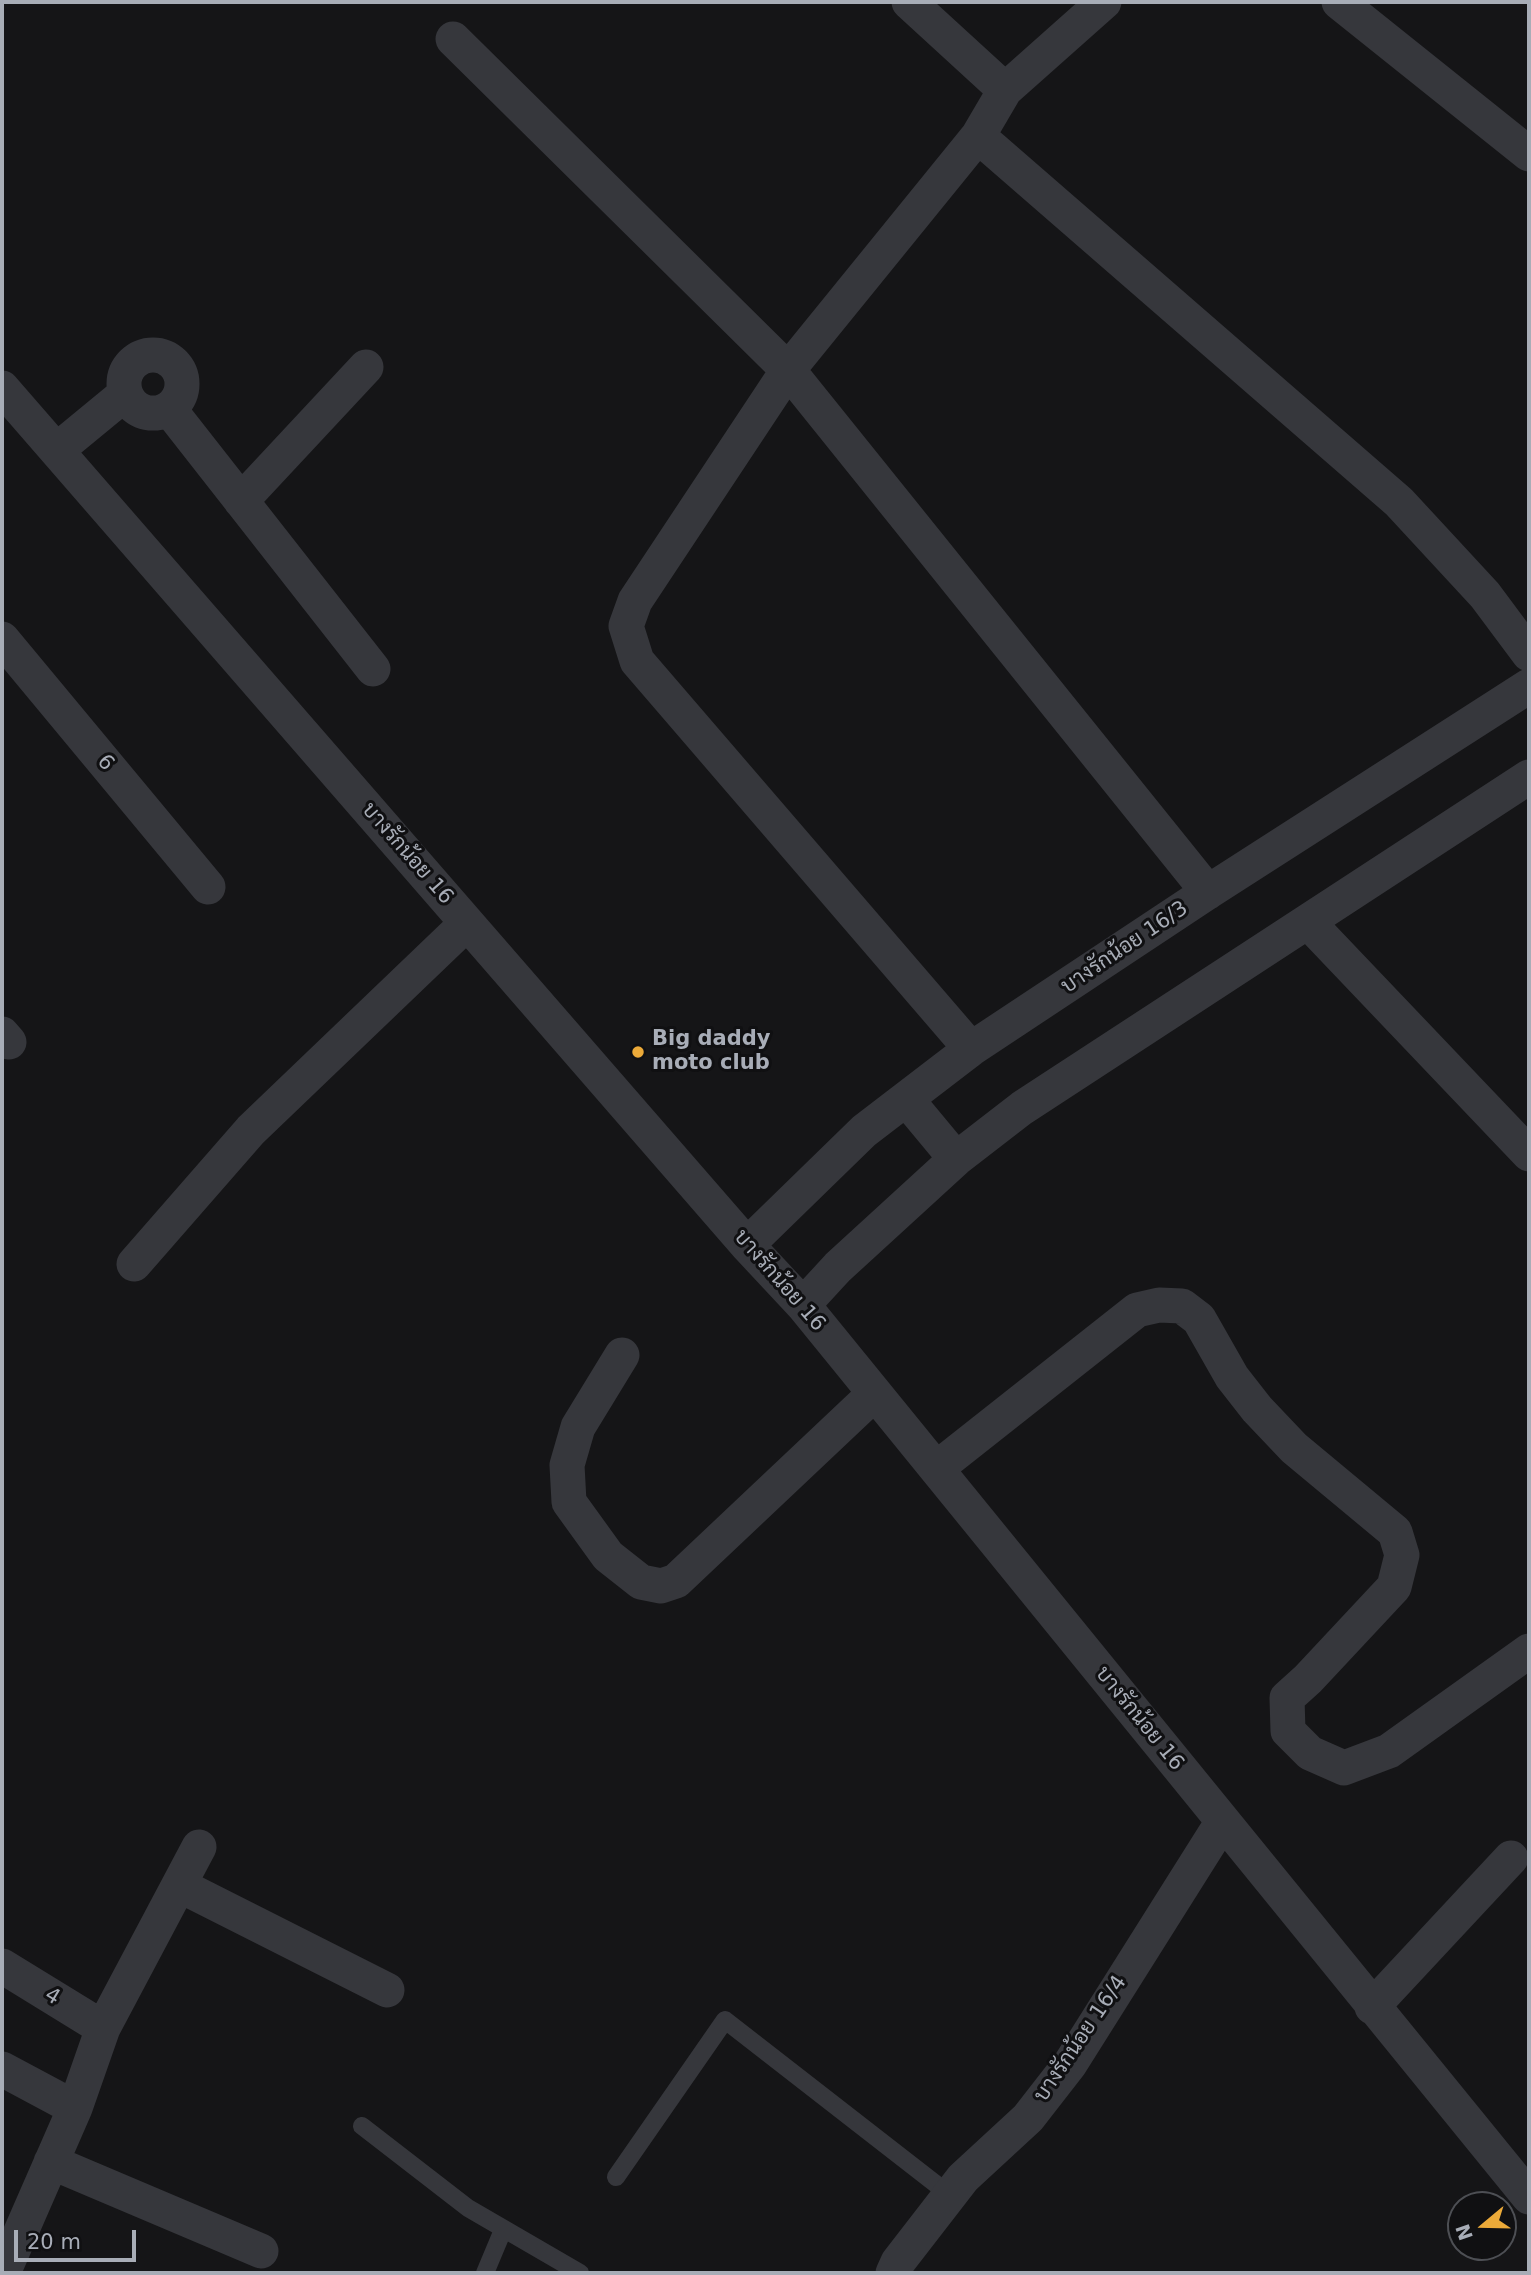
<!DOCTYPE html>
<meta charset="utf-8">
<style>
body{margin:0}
#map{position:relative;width:1531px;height:2275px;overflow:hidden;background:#151517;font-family:"DejaVu Sans",sans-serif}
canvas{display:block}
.frame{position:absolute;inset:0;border:4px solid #a8adb7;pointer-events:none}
.north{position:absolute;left:1447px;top:2191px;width:70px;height:70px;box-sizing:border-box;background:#101012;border:2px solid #4d4f54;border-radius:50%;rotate:251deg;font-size:19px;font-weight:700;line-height:28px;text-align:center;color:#a8adb7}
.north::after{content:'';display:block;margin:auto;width:24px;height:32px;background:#ecaa39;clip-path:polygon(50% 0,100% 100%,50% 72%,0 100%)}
.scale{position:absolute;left:14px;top:2230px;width:122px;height:32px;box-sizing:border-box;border:4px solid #a8adb7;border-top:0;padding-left:9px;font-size:21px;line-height:24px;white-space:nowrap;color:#a8adb7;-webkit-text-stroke:5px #101012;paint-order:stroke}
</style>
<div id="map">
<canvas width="1531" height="2275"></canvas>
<div class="frame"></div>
<div class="north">N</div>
<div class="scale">20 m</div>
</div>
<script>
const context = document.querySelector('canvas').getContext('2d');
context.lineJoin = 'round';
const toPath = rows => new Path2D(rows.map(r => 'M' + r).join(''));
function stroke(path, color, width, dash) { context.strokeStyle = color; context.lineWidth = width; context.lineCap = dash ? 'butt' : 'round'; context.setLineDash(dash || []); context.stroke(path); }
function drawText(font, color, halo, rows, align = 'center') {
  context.font = font + ' "DejaVu Sans",Sarabun,sans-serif'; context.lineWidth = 6; context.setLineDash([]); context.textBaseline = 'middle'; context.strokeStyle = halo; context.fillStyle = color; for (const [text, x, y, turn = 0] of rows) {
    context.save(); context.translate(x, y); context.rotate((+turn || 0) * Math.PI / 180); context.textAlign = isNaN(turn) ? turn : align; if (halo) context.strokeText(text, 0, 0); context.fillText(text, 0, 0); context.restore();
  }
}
stroke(toPath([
 [362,2126,468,2208,580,2273],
 [616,2177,725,2020,950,2195],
 [485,2273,503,2230]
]), '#36373c', 18);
stroke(toPath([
 [909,2,1005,90],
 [1339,2,1529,154],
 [453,39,788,370,1208,892],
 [978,136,1399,502,1485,595,1529,654],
 '124 384a29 29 0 1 1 58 0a29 29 0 1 1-58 0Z',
 [2,388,747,1245,803,1305,1529,2197],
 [170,410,373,669],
 [57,450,125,394],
 [241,501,366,367],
 [2,639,208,887],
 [1308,922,1529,1154],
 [2,1034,9,1042],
 [971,1049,637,661,626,626,635,601,788,370,978,136,1005,90,1104,2],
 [907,1100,956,1159],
 [747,1245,864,1131,971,1049,1208,892,1529,686],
 [134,1264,251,1130,467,923],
 [803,1305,838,1267,956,1159,1022,1108,1529,777],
 [622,1355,578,1427,567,1465,569,1502,608,1556,641,1582,661,1586,676,1581,874,1394],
 [937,1468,1137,1310,1159,1305,1182,1306,1199,1319,1232,1377,1257,1409,1294,1448,1395,1532,1402,1555,1394,1587,1308,1679,1287,1698,1288,1731,1310,1753,1344,1768,1389,1751,1529,1651],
 [179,1885,387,1990],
 [2,1966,103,2028],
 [1372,2007,1511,1858],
 [2,2069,75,2108],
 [51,2162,261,2251],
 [3,2273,75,2108,103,2028,199,1847],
 [893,2273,898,2262,963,2178,1028,2118,1070,2064,1223,1821]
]), '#36373c', 35);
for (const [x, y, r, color] of [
 [638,1052,7,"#ecaa39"]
]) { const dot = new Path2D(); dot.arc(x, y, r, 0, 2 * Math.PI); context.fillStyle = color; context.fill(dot); stroke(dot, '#101012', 2.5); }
drawText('21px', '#a8adb7', '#101012', [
 ["6",105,763,50],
 ["บางรักน้อย 16",407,854,49],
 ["บางรักน้อย 16/3",1125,948,-34],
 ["บางรักน้อย 16",779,1281,49],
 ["บางรักน้อย 16",1139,1719,51],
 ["4",52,1997,31],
 ["บางรักน้อย 16/4",1081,2039,-56]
]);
drawText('bold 21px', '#a8adb7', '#101012', [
 ["Big daddy",652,1040],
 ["moto club",652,1064]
], 'left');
</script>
